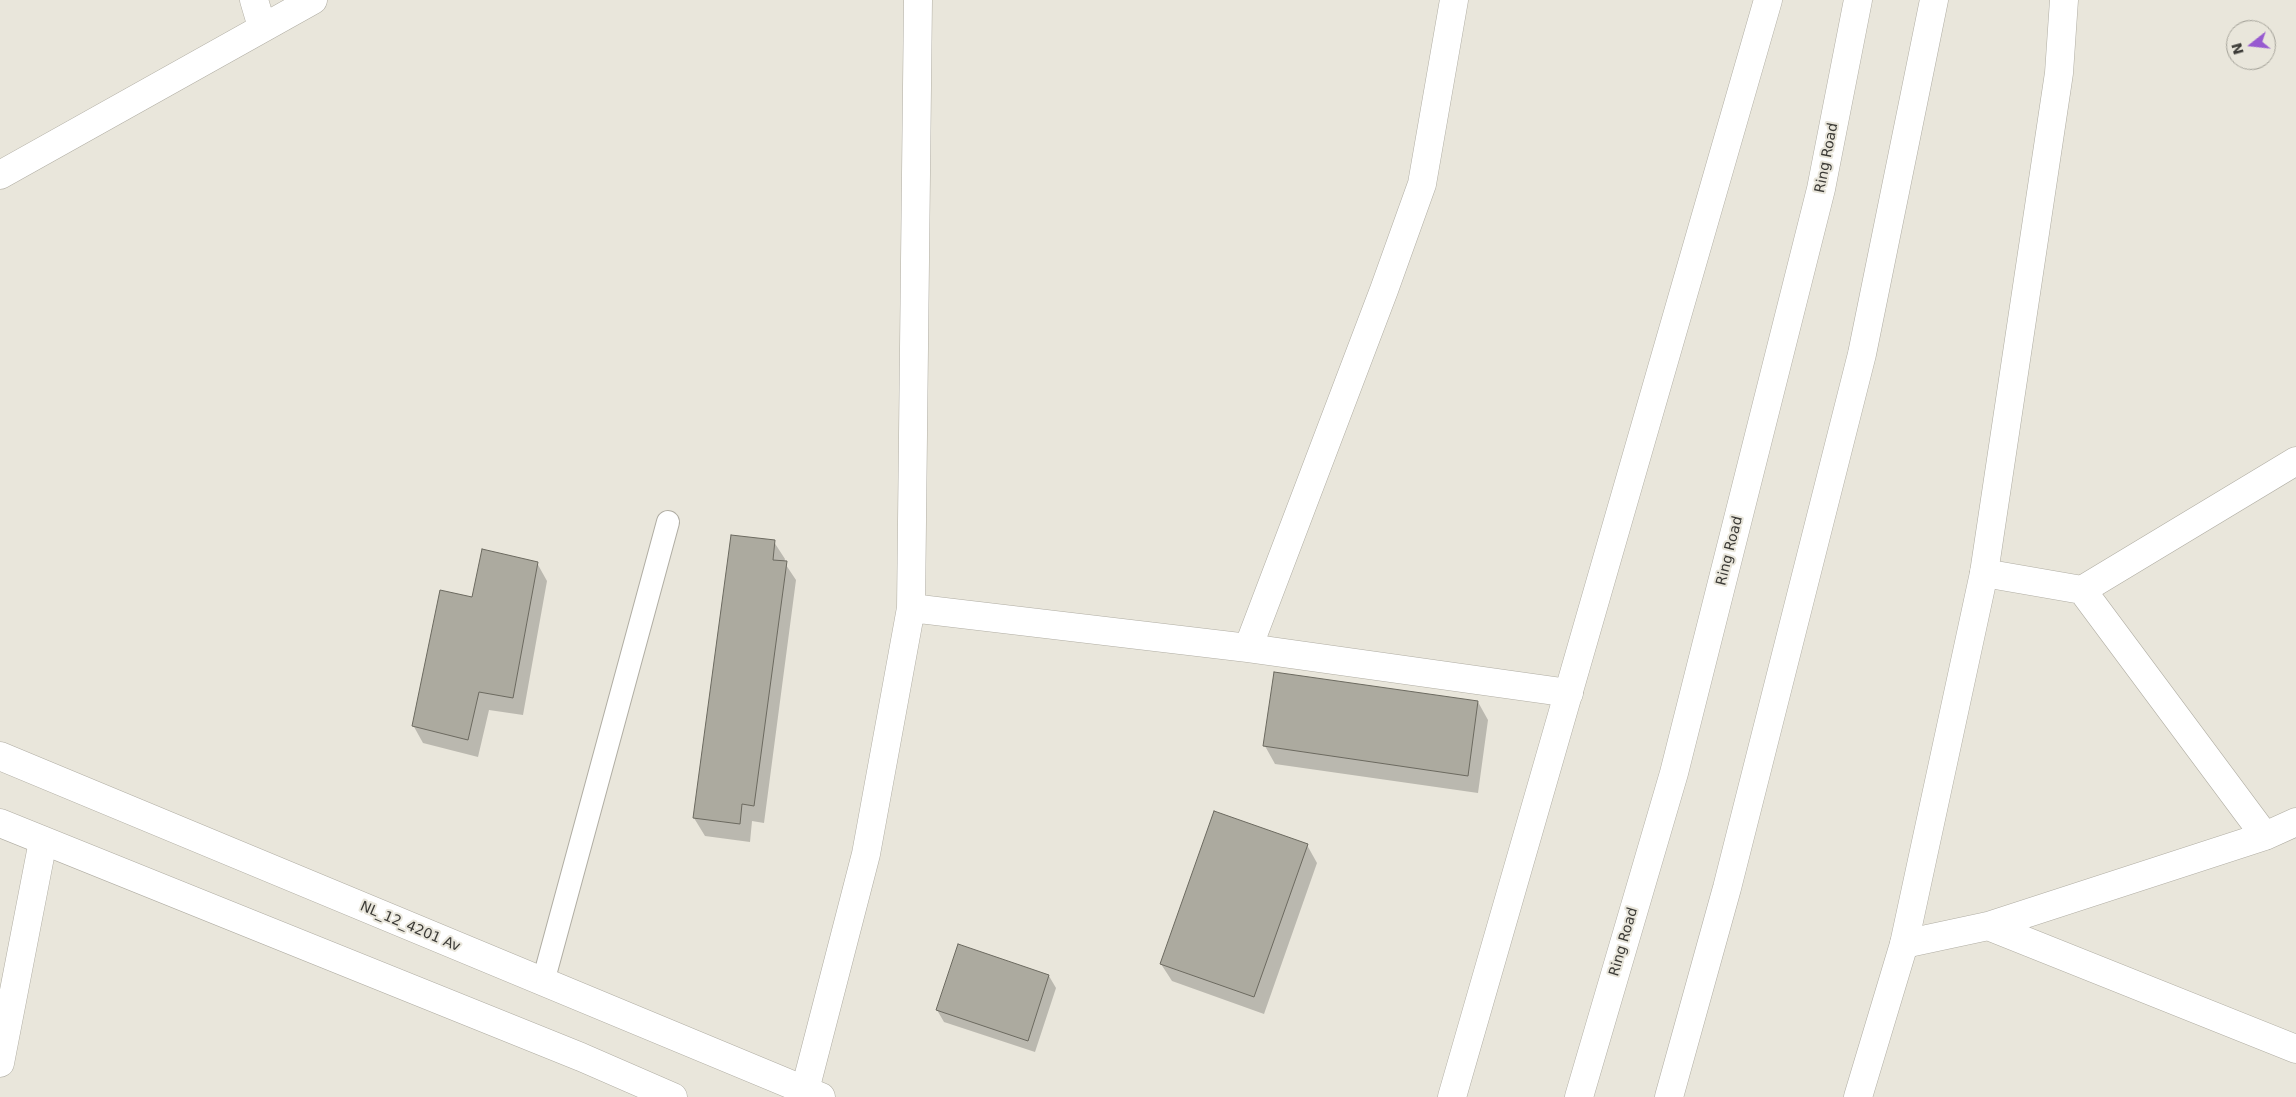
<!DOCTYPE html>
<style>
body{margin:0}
#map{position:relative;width:2296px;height:1097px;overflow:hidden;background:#e9e6db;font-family:"DejaVu Sans",sans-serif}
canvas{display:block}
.north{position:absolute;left:2226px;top:20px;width:50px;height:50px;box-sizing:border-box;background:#e9e6db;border:1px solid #a4a299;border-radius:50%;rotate:254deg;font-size:14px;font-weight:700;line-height:20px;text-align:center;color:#3c3b37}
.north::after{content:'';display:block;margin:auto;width:18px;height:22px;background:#975ad0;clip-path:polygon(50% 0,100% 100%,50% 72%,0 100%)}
</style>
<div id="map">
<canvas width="2296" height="1097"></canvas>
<div class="north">N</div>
</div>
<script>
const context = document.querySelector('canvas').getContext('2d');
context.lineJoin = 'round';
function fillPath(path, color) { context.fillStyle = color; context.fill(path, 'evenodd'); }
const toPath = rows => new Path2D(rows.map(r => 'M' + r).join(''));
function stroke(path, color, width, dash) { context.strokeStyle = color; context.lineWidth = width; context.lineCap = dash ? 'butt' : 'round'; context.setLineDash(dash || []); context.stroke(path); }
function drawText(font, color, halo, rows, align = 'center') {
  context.font = font + ' "DejaVu Sans",sans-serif'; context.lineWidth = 4; context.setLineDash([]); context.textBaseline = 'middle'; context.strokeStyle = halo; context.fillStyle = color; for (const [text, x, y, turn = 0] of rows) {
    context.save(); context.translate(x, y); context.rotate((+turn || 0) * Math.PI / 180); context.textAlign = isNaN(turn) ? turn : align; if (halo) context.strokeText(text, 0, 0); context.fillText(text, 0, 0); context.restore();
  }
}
fillPath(toPath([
 [774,542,785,559,784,562,796,580,764,823,752,821,750,842,705,836,694,818],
 [537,563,547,581,523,715,489,710,478,757,423,743,413,725,473,599],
 [1478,702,1488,720,1478,793,1275,764,1265,746],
 [1307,845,1317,863,1264,1014,1172,981,1161,964],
 [958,946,1049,976,1056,988,1035,1052,944,1022,937,1010]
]), '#0003');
const building = toPath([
 [731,535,775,540,773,560,787,561,754,806,742,804,740,824,693,818,731,535],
 [482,549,538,562,513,698,479,692,468,740,412,726,440,590,472,597,482,549],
 [1274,672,1478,701,1468,776,1263,746,1274,672],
 [1214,811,1308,844,1254,997,1160,964,1214,811],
 [958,944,1049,975,1028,1041,936,1010,958,944]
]);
fillPath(building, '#acaa9f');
stroke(building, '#6b695f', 1);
const lane = toPath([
 [543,982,668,522]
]);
const street = toPath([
 [254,0,262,27],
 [0,175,313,0],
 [1984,573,2082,590,2296,461],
 [2082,590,2265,836],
 [911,608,1248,648,1569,693],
 [1248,648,1384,290,1422,184,1454,0],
 [1988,926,2296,1049],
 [1904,944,1988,926,2265,836,2296,822],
 [0,1063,43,841],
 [805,1090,866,854,911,608,918,0]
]);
const secondary = toPath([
 [1452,1097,1768,0],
 [1858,1097,1904,944,1984,573,2059,73,2064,0]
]);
const primary = toPath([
 [0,756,821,1097],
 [0,823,581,1057,673,1097]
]);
const highway = toPath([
 [1579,1097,1674,773,1821,189,1858,0],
 [1669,1097,1727,888,1862,354,1934,0]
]);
stroke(lane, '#b0ada3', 24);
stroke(street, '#b0ada3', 29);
stroke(secondary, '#b0ada3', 29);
stroke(primary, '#b0ada3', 29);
stroke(highway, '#b0ada3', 29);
stroke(lane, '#fff', 22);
stroke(street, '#fff', 28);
stroke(secondary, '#fff', 28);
stroke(primary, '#fff', 28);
stroke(highway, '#fff', 28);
drawText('14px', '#3c3b37', '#e9e6db', [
 ["Ring Road",1827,158,-79],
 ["Ring Road",1730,551,-76],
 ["NL_12_4201 Av",410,927,23],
 ["Ring Road",1624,942,-74]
]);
</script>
